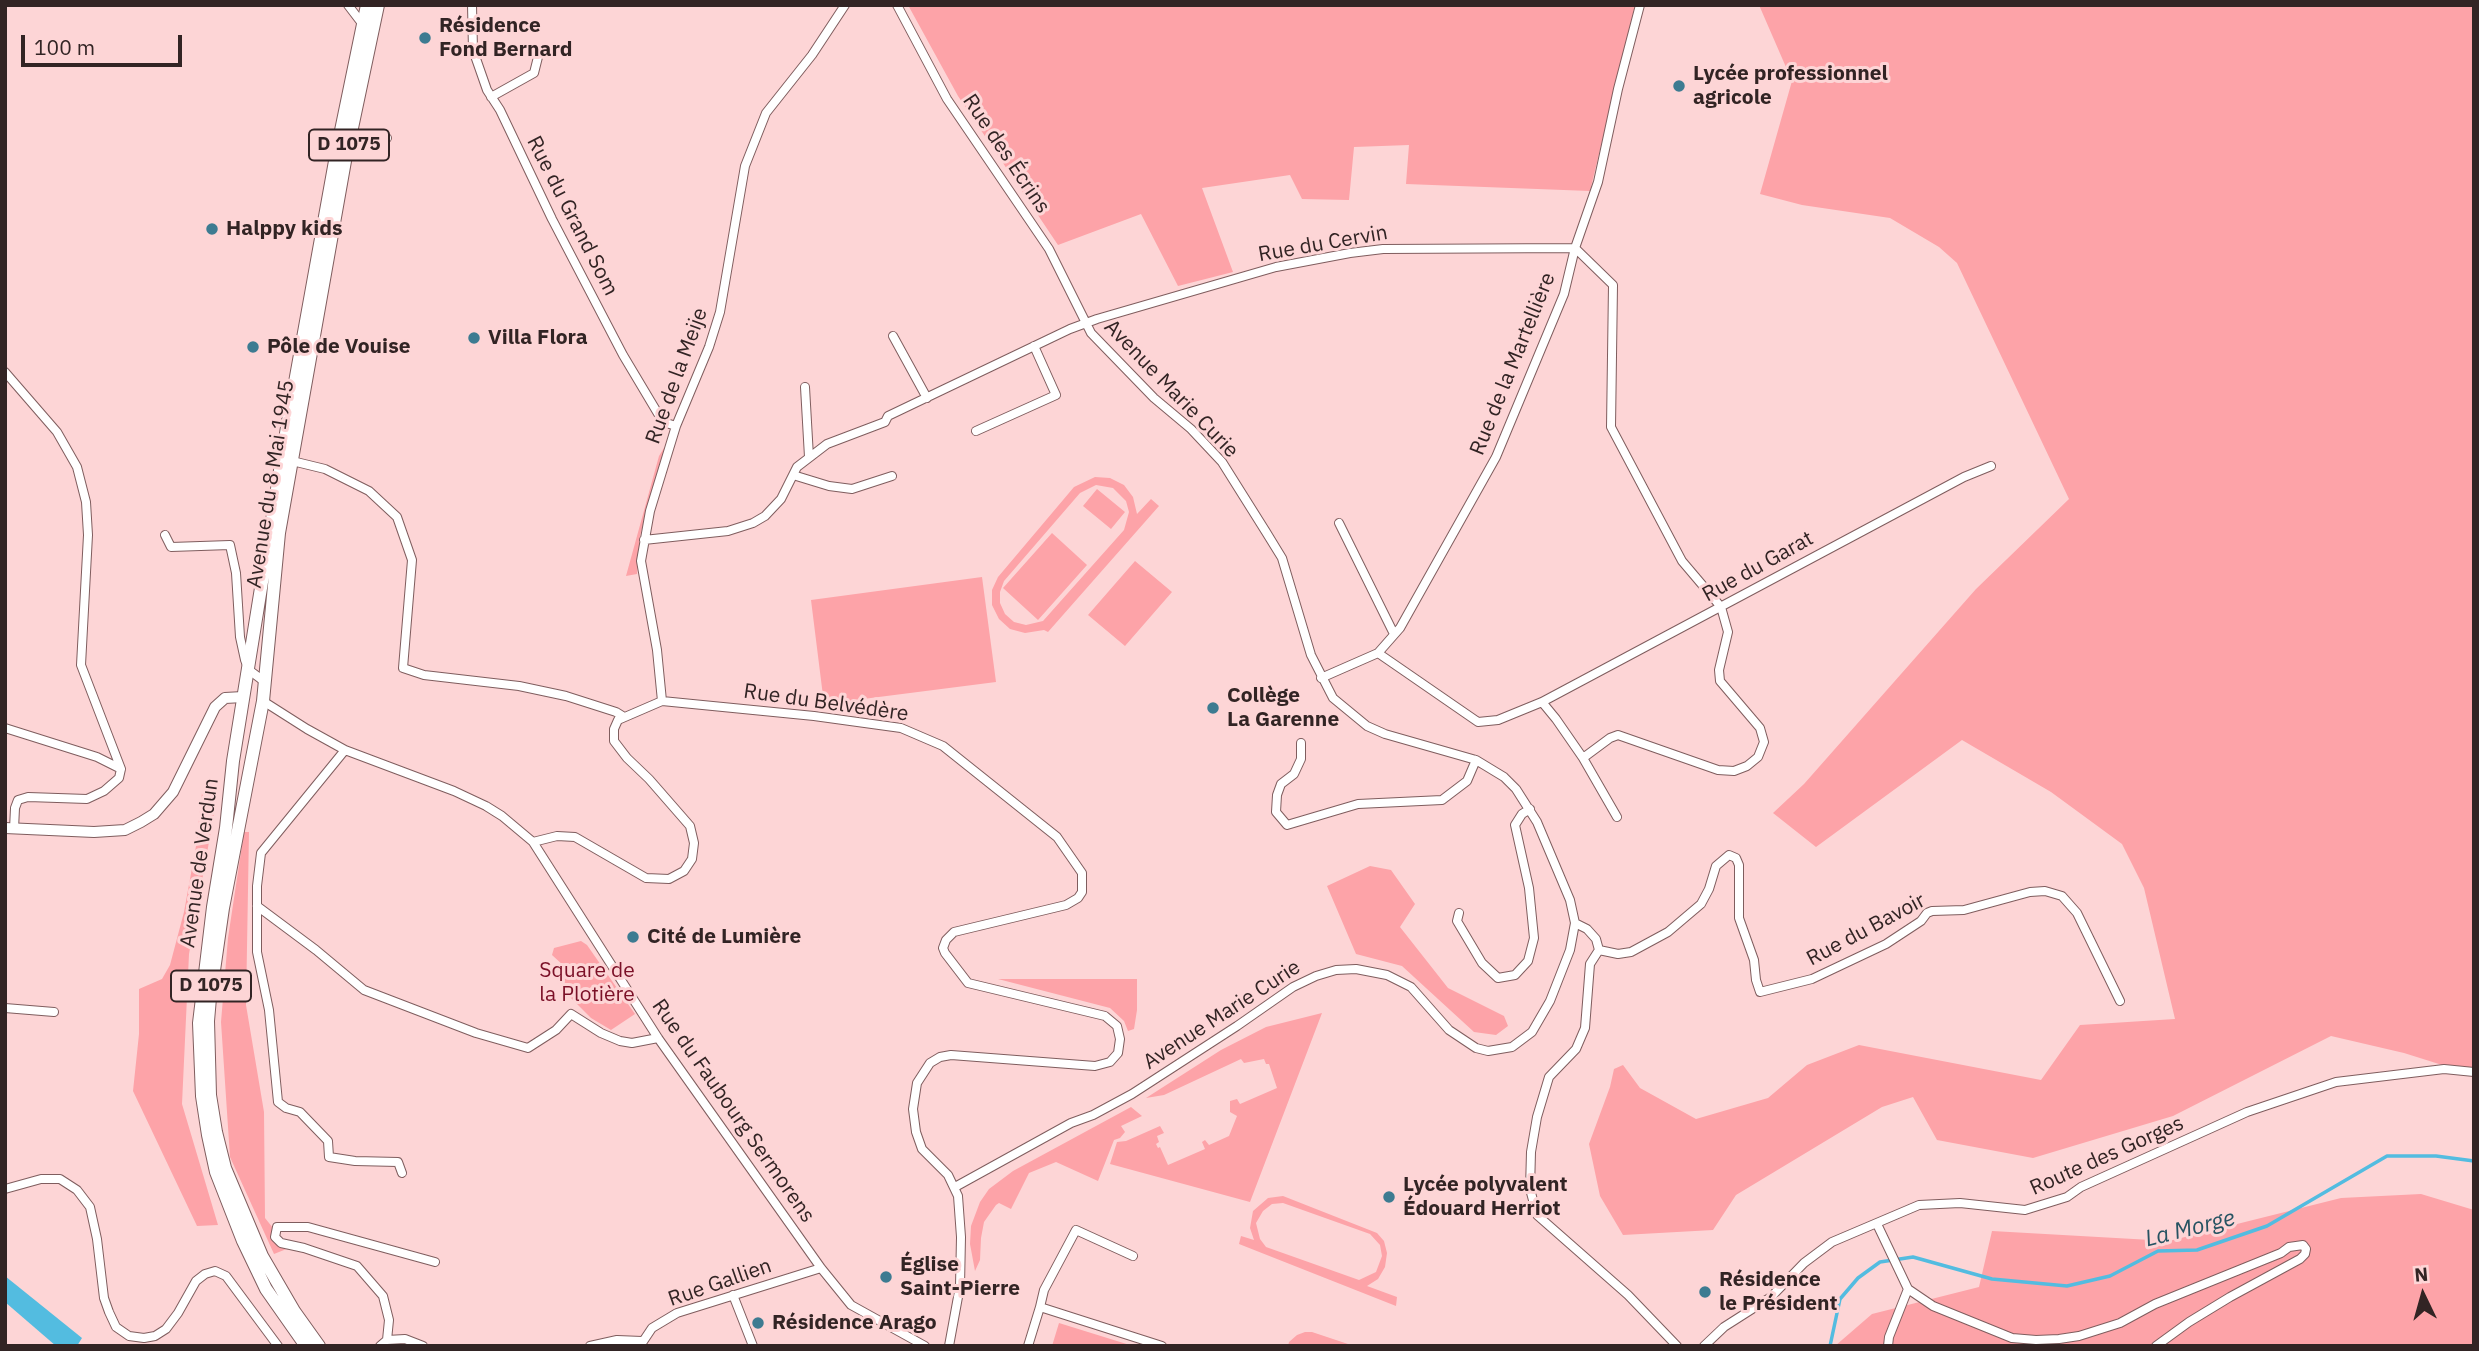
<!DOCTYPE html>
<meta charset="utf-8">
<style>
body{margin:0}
#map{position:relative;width:2479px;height:1351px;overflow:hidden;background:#fdd5d6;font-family:"IBM Plex Sans",sans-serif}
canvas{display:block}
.frame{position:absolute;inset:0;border:7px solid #322424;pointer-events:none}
.north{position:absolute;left:2388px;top:1260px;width:70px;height:70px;-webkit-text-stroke:5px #fdd5d6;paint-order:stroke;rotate:355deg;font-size:19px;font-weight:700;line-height:28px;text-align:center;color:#322424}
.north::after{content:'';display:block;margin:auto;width:24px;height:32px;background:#322424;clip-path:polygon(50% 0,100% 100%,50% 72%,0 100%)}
.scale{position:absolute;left:21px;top:35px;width:161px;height:32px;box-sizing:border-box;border:4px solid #322424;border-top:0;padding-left:9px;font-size:21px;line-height:24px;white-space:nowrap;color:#322424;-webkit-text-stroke:5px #fdd5d6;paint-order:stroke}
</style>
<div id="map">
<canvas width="2479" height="1351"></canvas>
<div class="frame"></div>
<div class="north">N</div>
<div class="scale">100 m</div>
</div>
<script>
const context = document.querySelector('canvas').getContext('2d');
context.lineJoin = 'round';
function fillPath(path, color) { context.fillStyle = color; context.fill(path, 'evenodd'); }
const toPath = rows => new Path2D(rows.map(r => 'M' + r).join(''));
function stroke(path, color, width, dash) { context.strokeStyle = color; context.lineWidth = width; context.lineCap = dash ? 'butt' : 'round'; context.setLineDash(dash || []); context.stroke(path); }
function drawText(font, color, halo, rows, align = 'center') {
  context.font = font + ' "IBM Plex Sans",sans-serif'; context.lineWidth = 6; context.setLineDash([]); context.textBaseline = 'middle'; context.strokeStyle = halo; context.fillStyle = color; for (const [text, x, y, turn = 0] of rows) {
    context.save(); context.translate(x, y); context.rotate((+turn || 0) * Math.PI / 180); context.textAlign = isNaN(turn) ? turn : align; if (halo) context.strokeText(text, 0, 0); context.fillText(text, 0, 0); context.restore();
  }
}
fillPath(toPath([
 [908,5,1635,5,1590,191,1406,184,1409,145,1354,147,1349,200,1302,199,1290,175,1202,188,1233,272,1178,286,1141,214,1058,245,958,96],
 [1759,5,2474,5,2474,1075,2404,1053,2331,1036,2173,1116,2033,1158,1937,1140,1913,1097,1882,1107,1736,1195,1713,1230,1623,1235,1600,1196,1589,1144,1610,1087,1614,1069,1623,1065,1640,1088,1696,1119,1768,1098,1807,1065,1859,1045,2041,1080,2080,1025,2175,1019,2144,888,2122,844,2051,792,1962,740,1816,847,1773,813,1804,784,1976,589,2069,499,1957,263,1939,247,1890,218,1802,205,1760,194,1792,81],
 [664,448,667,450,652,490,640,536,637,574,626,576,659,456],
 [1095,477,1110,478,1124,485,1133,497,1137,514,1151,499,1159,506,1048,632,1044,630,1025,633,1010,629,999,619,992,605,992,590,998,577,1074,487],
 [1096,485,1113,488,1126,501,1129,512,1124,530,1043,621,1026,625,1014,622,1005,614,1000,603,1000,592,1004,581,1080,493],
 [1097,489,1125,512,1111,529,1083,506],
 [1052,533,1087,565,1038,620,1003,588],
 [1135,561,1172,592,1125,646,1088,615],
 [982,577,996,682,824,704,811,600],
 [209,789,217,797,189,954,182,1104,218,1225,197,1226,133,1091,139,1034,139,989,162,979,170,965,184,912,196,846,202,793],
 [244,832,249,832,246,1005,264,1112,265,1218,289,1248,274,1254,230,1157,221,1022,228,938],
 [1370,866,1391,870,1415,904,1400,927,1448,988,1504,1016,1508,1026,1496,1035,1474,1032,1402,966,1356,954,1327,886],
 [581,941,587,945,635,1014,611,1030,591,1018,565,992,564,966,552,955,554,948],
 [998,979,1137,979,1137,1010,1134,1029,1128,1031,1124,1021,1110,1008],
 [1322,1013,1250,1202,1110,1164,1117,1142,1126,1141,1160,1126,1164,1133,1157,1136,1159,1142,1156,1144,1158,1148,1160,1147,1168,1165,1205,1149,1202,1142,1205,1140,1209,1145,1229,1136,1237,1116,1230,1112,1230,1101,1237,1099,1240,1104,1277,1088,1269,1064,1266,1064,1264,1059,1244,1063,1241,1059,1164,1095,1146,1098,1221,1050,1266,1027],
 [1131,1107,1142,1116,1121,1126,1125,1132,1120,1138,1114,1140,1098,1181,1056,1162,1029,1173,1011,1209,999,1203,996,1205,984,1222,981,1238,980,1260,975,1271,970,1244,971,1226,980,1202,989,1189,1013,1171],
 [2421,1194,2474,1210,2474,1346,1835,1346,1872,1314,1979,1287,1992,1231,2169,1241,2341,1198],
 [1283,1196,1377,1233,1384,1241,1387,1253,1385,1267,1378,1279,1367,1286,1397,1297,1396,1306,1239,1244,1241,1236,1254,1240,1250,1228,1253,1211,1268,1198],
 [1283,1203,1370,1234,1380,1245,1382,1256,1376,1272,1359,1280,1266,1247,1260,1239,1256,1223,1263,1211,1272,1204],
 [1059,1323,1133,1346,1052,1346],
 [1305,1332,1312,1332,1354,1346,1288,1346,1289,1342,1297,1335]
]), '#fda3a8');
fillPath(toPath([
 [5,1276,82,1338,77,1346,56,1346,5,1302]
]), '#53bce0');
stroke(toPath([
 [1830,1346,1840,1299,1858,1278,1880,1262,1913,1257,1992,1279,2067,1286,2110,1276,2158,1251,2197,1250,2267,1226,2387,1156,2436,1156,2474,1161]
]), '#53bce0', 3.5);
const minor = toPath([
 [348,5,364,26],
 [472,5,473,50,487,90,500,110,552,219,623,355,663,422,676,426],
 [897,5,947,99,1049,249,1091,333,1154,398,1191,429,1222,462,1266,532,1282,558,1311,655,1333,698,1367,726,1385,734,1476,760,1504,777,1516,789,1537,822,1570,900,1575,923,1570,950,1550,1001,1532,1032,1512,1047,1488,1051,1476,1048,1449,1030,1411,987,1387,975,1356,969,1336,970,1316,976,1293,987,1237,1026,1132,1094,1093,1115,1071,1123,955,1187],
 [491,97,534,73,538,57,532,48],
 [345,139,387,138],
 [893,336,927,398],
 [5,372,57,432,77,467,86,502,88,535,81,665,121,769],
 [805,387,809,457],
 [976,431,1056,395,1034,346],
 [288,460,325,469,369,491,397,517,412,560,403,668,424,675,519,686,566,696,616,712,624,717],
 [793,475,829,486,852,489,892,476],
 [1339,523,1394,634],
 [165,535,171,547,230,545,236,573,240,637,245,660,249,670,265,682],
 [644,540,728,531,753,523,765,516,781,499,797,467,827,444,885,422,888,416,1070,329,1097,319,1276,267,1350,253,1383,249,1575,248,1613,285,1611,427,1682,561,1721,607,1728,632,1719,670,1720,681,1760,728,1764,742,1758,757,1747,766,1734,771,1718,770,1618,735,1610,738,1583,758],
 [1378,653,1478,722,1498,720,1542,702,1964,477,1991,466],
 [1321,678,1378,653,1400,628,1496,457,1564,294,1575,248,1598,182,1618,89,1640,5],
 [263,701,307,729,345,750,454,791,486,806,502,816,533,842,658,1038,821,1268,851,1305,925,1346],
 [662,701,657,650,641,561,650,511,676,426,709,347,720,312,745,166,766,113,812,55,845,5],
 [1542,702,1556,719,1583,758,1617,817],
 [5,728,97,757,121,769,119,778,104,791,87,799,28,797,18,800,15,808,14,829],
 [1301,743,1301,759,1294,774,1281,784,1277,795,1276,812,1287,825,1358,804,1442,800,1467,781,1476,760],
 [345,750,261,853,257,886,257,952,269,1010,278,1102,286,1108,300,1112,328,1141,329,1157,355,1161,398,1162,402,1173],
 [533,842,557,836,575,837,646,878,669,879,684,871,692,859,694,843,690,826,649,779,627,758,614,741,614,729,618,720,662,701,814,716,901,728,943,746,1057,837,1082,873,1082,892,1078,898,1066,905,954,932,946,940,943,948,945,953,968,983,1105,1016,1117,1026,1120,1039,1118,1053,1110,1062,1095,1066,951,1055,940,1057,930,1063,917,1083,913,1109,916,1132,922,1149,948,1175,958,1196,961,1237,960,1286,949,1346],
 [257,906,316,950,364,990,476,1033,528,1048,556,1030,571,1014,601,1033,620,1041,632,1043,658,1038],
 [1459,913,1457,921,1482,963,1498,978,1515,975,1528,961,1534,938,1529,888,1515,825,1522,814,1530,809],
 [1575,923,1587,929,1596,939,1599,950,1590,964,1585,1028,1576,1049,1549,1077,1537,1117,1531,1152,1530,1189,1537,1215,1628,1295,1677,1346],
 [1599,950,1618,954,1631,952,1668,932,1701,904,1709,889,1716,866,1729,855,1736,858,1739,865,1739,918,1754,960,1756,980,1760,992,1812,979,1886,944,1921,921,1927,913,1932,911,1964,910,2030,892,2045,891,2062,896,2077,913,2120,1001],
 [5,1008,54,1012],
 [5,1189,41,1179,60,1179,77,1190,90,1207,97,1239,104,1298,109,1312,116,1327,129,1336,144,1338,155,1336,166,1329,178,1313,196,1281,205,1274,215,1271,226,1276,278,1346],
 [1877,1224,1908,1289],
 [733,1295,753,1346],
 [1040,1307,1044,1290,1076,1230,1133,1256],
 [387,1340,389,1320,383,1296,357,1266,304,1248,281,1243,275,1237,277,1227,308,1227,435,1262],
 [380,1346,387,1340,405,1339,423,1346],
 [590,1346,617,1340,642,1341],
 [640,1346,652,1328,677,1313,821,1268],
 [1028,1346,1040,1307,1162,1346],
 [1704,1346,1724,1327,1771,1297,1804,1263,1832,1242,1919,1205,1960,1203,2025,1210,2067,1197,2081,1187,2247,1112,2336,1082,2444,1069,2474,1072],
 [1888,1346,1889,1337,1908,1289,1933,1306,2012,1338,2036,1340,2059,1339,2079,1336,2120,1323,2155,1304,2281,1253,2289,1247,2303,1245,2306,1249,2305,1254,2300,1259,2230,1297,2189,1322,2156,1346]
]);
const tertiary = toPath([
 [5,828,94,832,125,830,141,822,154,814,173,792,215,707,225,698,243,697]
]);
const primary = toPath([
 [306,1346,266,1289,243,1241,216,1172,208,1135,202,1096,199,1023,213,907,226,828,233,761,288,421,337,150,367,5],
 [319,1346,294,1311,262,1256,225,1168,216,1132,210,1095,208,1021,210,998,223,908,263,701,279,533,345,161,378,5]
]);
stroke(minor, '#7f5d5e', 10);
stroke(tertiary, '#7f5d5e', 12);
stroke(primary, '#7f5d5e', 14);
stroke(minor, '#fff', 8);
stroke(tertiary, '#fff', 10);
stroke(primary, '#fff', 12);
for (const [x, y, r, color] of [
 [425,38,7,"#3d7b91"],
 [1679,86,7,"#3d7b91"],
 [212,229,7,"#3d7b91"],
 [474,338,7,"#3d7b91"],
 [253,347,7,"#3d7b91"],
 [1213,708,7,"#3d7b91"],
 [633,937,7,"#3d7b91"],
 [1389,1197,7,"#3d7b91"],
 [886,1277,7,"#3d7b91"],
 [1705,1292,7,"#3d7b91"],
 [758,1323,7,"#3d7b91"]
]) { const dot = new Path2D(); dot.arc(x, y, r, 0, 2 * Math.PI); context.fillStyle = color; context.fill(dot); stroke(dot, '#fdd5d6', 2.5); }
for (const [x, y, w] of [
 [349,145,80],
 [211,986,80]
]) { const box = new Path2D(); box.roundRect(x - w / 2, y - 15.5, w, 31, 5); context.fillStyle = '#fdd5d6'; context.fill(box); stroke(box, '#322424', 2); }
drawText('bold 19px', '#322424', null, [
 ["D 1075",349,145],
 ["D 1075",211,986]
]);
drawText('bold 21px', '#322424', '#fdd5d6', [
 ["Résidence",439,26],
 ["Fond Bernard",439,50],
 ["Lycée professionnel",1693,74],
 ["agricole",1693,98],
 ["Halppy kids",226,229],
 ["Villa Flora",488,338],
 ["Pôle de Vouise",267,347],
 ["Collège",1227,696],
 ["La Garenne",1227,720],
 ["Cité de Lumière",647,937],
 ["Lycée polyvalent",1403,1185],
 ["Édouard Herriot",1403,1209],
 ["Église",900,1265],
 ["Saint-Pierre",900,1289],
 ["Résidence",1719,1280],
 ["le Président",1719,1304],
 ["Résidence Arago",772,1323]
], 'left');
drawText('21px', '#322424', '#fdd5d6', [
 ["Rue des Écrins",1006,154,56],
 ["Rue du Grand Som",572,216,63],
 ["Rue du Cervin",1323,244,-10],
 ["Rue de la Martellière",1513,364,-68],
 ["Rue de la Meije",677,376,-70],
 ["Avenue Marie Curie",1171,389,46],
 ["Avenue du 8 Mai 1945",271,484,-81],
 ["Rue du Garat",1758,567,-29],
 ["Rue du Belvédère",826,703,8],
 ["Avenue de Verdun",200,863,-82],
 ["Rue du Bavoir",1866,930,-28],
 ["Avenue Marie Curie",1222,1015,-33],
 ["Rue du Faubourg Sermorens",733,1111,55],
 ["Route des Gorges",2107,1156,-24],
 ["Rue Gallien",720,1283,-19]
]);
drawText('21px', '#7b1027', '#fdd5d6', [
 ["Square de",587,971],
 ["la Plotière",587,995]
]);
drawText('italic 23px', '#265362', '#fdd5d6', [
 ["La Morge",2190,1229,-14]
]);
</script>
